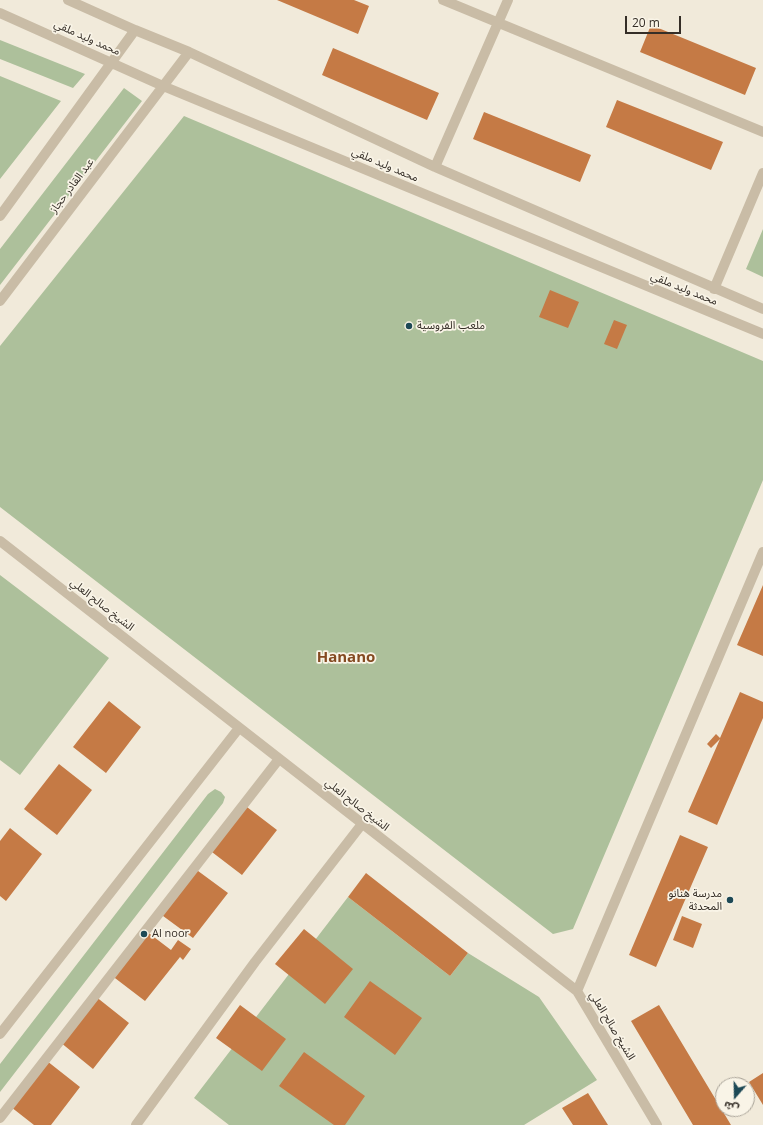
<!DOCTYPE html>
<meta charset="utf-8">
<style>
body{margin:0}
#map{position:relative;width:763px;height:1125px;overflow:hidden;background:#f1eada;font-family:"Open Sans","Noto Sans Arabic",sans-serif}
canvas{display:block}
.north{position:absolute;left:715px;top:1077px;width:40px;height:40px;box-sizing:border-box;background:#f9f4e7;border:1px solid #aba59a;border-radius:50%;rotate:200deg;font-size:11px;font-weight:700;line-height:16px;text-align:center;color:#352e27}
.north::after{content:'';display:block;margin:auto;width:14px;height:18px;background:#1d4956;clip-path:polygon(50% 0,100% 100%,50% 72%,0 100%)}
.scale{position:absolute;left:625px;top:16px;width:56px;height:18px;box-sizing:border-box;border:2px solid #352e27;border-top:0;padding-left:5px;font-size:12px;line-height:14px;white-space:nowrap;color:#352e27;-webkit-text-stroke:3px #f9f4e7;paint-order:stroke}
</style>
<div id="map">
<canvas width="763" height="1125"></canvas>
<div class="north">ش</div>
<div class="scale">20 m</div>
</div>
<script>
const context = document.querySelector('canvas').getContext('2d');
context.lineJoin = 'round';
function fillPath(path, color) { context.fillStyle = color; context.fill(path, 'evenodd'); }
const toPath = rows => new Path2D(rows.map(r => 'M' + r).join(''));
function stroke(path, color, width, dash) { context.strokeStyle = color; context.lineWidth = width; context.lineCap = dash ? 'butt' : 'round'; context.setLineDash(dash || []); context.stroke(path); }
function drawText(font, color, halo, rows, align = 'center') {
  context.font = font + ' "Open Sans","Noto Sans Arabic",sans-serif'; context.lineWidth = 3.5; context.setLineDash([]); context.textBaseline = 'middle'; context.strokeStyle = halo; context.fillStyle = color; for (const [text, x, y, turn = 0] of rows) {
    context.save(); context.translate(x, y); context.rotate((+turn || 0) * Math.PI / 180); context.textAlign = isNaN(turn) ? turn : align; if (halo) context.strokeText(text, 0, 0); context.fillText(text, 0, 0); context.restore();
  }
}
fillPath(toPath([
 [0,40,85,74,73,88,0,59],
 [0,76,61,101,0,179],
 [124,88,142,101,0,285,0,249],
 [184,116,763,361,763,480,573,929,553,934,0,507,0,346],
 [763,229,763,277,746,269],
 [0,575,109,658,20,775,0,760],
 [215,789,221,792,225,797,223,803,0,1092,0,1064,208,794],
 [348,897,450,976,468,953,539,997,597,1080,524,1125,229,1125,194,1098]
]), '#adc09b');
fillPath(toPath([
 [277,0,354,0,369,6,358,34],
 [651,25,756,68,745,95,640,52],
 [333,48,439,93,427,120,322,75],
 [617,100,723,142,711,170,606,127],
 [484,112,591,155,580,182,473,139],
 [550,290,579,302,568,328,539,317],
 [614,320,627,325,617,349,604,344],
 [763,585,763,656,737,645],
 [740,692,763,702,763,718,717,825,688,812,720,739,711,748,707,744,716,734,720,738],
 [109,701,141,727,106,773,73,747],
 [59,764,92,790,57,835,24,809],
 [243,804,277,830,242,875,208,849],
 [10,828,42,854,6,901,0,896,0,841],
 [680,835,708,847,656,967,629,955],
 [194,868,228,893,193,938,159,913],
 [366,873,468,953,450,976,348,897],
 [682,916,702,924,693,948,673,940],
 [304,929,353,969,325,1004,275,964],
 [146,931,171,950,178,940,191,949,183,960,180,957,145,1001,111,975],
 [370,981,422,1018,395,1055,344,1017],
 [95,996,129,1023,93,1069,60,1042],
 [240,1005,286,1039,262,1071,216,1038],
 [659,1005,731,1125,693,1125,631,1021],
 [304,1052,365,1096,345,1125,334,1125,279,1086],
 [47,1061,80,1087,51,1125,34,1125,11,1107],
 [763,1073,763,1105,749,1082],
 [588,1093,608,1125,573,1125,562,1108]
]), '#c57a45');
stroke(toPath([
 [68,0,135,30,189,52,435,167,763,309],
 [443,0,763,132],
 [0,13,163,86,763,334],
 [435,167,508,0],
 [0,216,135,30],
 [714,289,763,173],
 [0,301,189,52],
 [0,541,577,991,657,1125],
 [577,991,763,552],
 [0,1034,239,728],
 [0,1118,279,759],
 [136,1125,255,962,362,824]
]), '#c9bca6', 10);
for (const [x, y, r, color] of [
 [409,326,4,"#1d4956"],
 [730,900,4,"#1d4956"],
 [144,934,4,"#1d4956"]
]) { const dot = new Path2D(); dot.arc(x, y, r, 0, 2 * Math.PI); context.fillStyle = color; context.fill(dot); stroke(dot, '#f9f4e7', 1.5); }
drawText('11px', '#352e27', '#f9f4e7', [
 ["محمد وليد ملقي",87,38,24],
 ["محمد وليد ملقي",385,165,23],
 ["عبد القادر حجاز",72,186,-53],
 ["محمد وليد ملقي",684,289,22],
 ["الشيخ صالح العلي",102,605,38],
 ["الشيخ صالح العلي",357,805,38],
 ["الشيخ صالح العلي",612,1026,59]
]);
drawText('11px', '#352e27', '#f9f4e7', [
 ["ملعب الفروسية",417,326],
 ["مدرسة هنانو",722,894,"right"],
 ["المحدثة",722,907,"right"],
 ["Al noor",152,934]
], 'left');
drawText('bold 15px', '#844a21', '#f9f4e7', [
 ["Hanano",346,658]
]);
</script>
